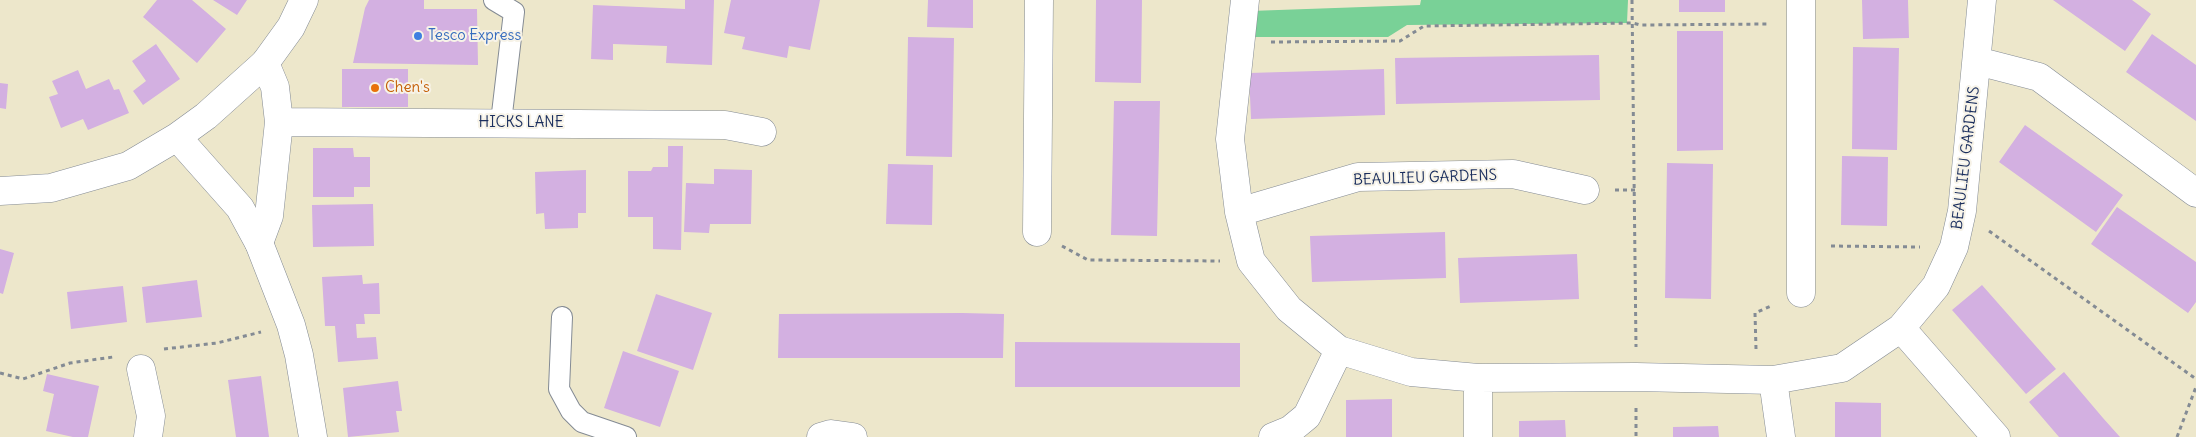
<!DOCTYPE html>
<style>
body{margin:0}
canvas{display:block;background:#ede7cb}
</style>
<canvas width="2196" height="437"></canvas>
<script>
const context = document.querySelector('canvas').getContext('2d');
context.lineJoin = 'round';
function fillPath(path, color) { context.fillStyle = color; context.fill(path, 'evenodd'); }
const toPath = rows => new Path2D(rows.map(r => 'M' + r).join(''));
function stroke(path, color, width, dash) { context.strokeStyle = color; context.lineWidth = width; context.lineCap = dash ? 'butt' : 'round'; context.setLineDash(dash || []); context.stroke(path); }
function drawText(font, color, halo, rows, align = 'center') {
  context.font = font + ' Delius,sans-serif'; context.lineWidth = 4; context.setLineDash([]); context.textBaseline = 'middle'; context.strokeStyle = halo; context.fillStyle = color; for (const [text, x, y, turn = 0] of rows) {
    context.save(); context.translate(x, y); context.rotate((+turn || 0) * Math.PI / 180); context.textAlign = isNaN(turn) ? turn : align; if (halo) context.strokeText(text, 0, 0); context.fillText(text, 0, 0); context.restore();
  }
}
fillPath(toPath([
 [1421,0,1628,0,1627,23,1407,25,1388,37,1248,37,1250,11,1420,5]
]), '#79d197');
fillPath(toPath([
 [157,0,192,0,226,29,197,63,143,17],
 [213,0,247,0,237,15],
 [369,0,424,0,424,9,477,9,478,65,353,63,365,8],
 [685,0,714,0,712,65,666,63,667,46,613,44,613,60,591,59,593,5,685,9],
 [731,0,820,0,810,50,789,46,787,58,742,49,745,37,724,33],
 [928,0,973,0,973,28,927,27],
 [1096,0,1142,0,1141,83,1095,82],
 [1679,0,1725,0,1725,12,1679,12],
 [1862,0,1908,0,1909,38,1863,39],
 [2053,0,2132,0,2151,14,2125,51],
 [1677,31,1723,31,1723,150,1677,151],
 [2152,34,2196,65,2196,121,2126,72],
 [908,37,954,38,952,157,906,156],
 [156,44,180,79,143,105,133,91,146,81,132,61],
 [1853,47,1899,48,1897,150,1852,149],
 [1599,55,1600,100,1396,104,1395,58],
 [342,69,408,69,408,107,342,107],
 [1384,69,1385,115,1251,119,1249,73],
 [78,70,86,89,109,79,114,90,119,89,129,113,88,130,83,119,61,128,49,97,58,94,52,81],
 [0,83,8,84,6,109,0,108],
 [1114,101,1160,101,1157,236,1111,235],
 [2025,125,2123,195,2096,232,1999,162],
 [668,146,683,146,681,250,653,249,653,217,628,217,628,171,651,171,653,167,668,167],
 [313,148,353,148,354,157,370,157,370,187,354,187,354,197,313,197],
 [1842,156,1888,157,1887,226,1841,225],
 [1667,163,1713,164,1711,299,1665,298],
 [888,164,933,165,932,225,886,224],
 [714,169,752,170,751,224,710,224,709,233,684,232,686,183,714,184],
 [586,170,586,213,578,213,578,228,545,229,544,213,536,214,535,172],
 [373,204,374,246,313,247,312,205],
 [2117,207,2196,262,2196,302,2188,313,2091,244],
 [1445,232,1446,278,1312,282,1310,236],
 [0,249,14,253,3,294,0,293],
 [1577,254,1579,299,1460,303,1458,258],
 [362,275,363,284,379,283,380,314,364,314,365,324,356,324,357,338,376,337,378,359,338,362,335,326,325,326,322,277],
 [197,280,202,317,146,323,142,287],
 [1982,285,2056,369,2026,394,1952,310],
 [123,286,127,322,71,329,67,292],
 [656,294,712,313,693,370,637,351],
 [962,313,1004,314,1003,358,778,358,779,314],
 [1015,342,1240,343,1240,387,1015,387],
 [623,351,679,371,660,427,604,408],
 [2064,372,2103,418,2120,437,2059,437,2029,402],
 [47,374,99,386,88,437,73,437,46,431,54,394,43,391],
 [261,376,269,437,236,437,228,380],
 [398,381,402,411,396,411,399,432,348,437,343,388],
 [1392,399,1392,437,1346,437,1346,400],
 [1835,402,1881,403,1881,437,1835,437],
 [1565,420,1566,437,1519,437,1519,421],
 [1718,426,1719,437,1673,437,1673,427]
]), '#d3b0e1');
const service = toPath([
 [494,0,514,12,501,122],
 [562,317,559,389,571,411,582,422,626,437]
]);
const minor = toPath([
 [1245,0,1230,139,1239,212,1251,261,1289,309,1339,350,1411,372,1478,378,1636,377,1773,380,1842,368,1901,328,1936,286,1954,247,1962,211,1982,0],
 [1977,61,2039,77,2196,193],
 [279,122,725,125,762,132],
 [1239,212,1358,177,1513,174,1585,190],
 [1037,232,1039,0],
 [259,243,269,216,279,122,275,87,265,63],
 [1801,293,1801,0],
 [1901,328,1996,437],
 [141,369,151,416,148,437],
 [1773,380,1781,437],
 [821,437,831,434,853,437],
 [1273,437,1290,430,1307,416,1339,350],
 [1478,437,1478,378]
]);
const tertiary = toPath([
 [177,137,240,208,259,243,291,325,299,355,313,437],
 [0,191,51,188,128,166,177,137,206,116,265,63,291,27,304,0]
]);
stroke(service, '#848b94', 22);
stroke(minor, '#848b94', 29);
stroke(tertiary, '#848b94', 29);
stroke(toPath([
 [1632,0,1636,347],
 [1271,42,1400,41,1424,26,1633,23,1640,25,1770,24],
 [1615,190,1635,190],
 [1989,231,2196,379],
 [1062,246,1088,260,1220,261],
 [1831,246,1920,247],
 [164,349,217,343,261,332],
 [1756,349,1755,313,1773,305],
 [0,373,23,379,70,363,113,357],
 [1636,408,1636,437],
 [2177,437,2196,387]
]), '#848b94', 3, [4, 4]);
stroke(service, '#fff', 20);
stroke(minor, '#fff', 28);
stroke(tertiary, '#fff', 28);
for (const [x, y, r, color] of [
 [418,36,5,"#3f7fe0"],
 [375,88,5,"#e8710a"]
]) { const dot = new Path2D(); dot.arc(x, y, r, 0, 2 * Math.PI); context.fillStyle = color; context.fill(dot); stroke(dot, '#f7f3e8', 2); }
drawText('15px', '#366cbe', '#f7f3e8', [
 ["Tesco Express",428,36]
], 'left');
drawText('15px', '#c56008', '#f7f3e8', [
 ["Chen's",385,88]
], 'left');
drawText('15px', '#1b2f5e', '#f7f3e8', [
 ["HICKS LANE",521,123],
 ["BEAULIEU GARDENS",1966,158,-83],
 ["BEAULIEU GARDENS",1425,178,-2]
]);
</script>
